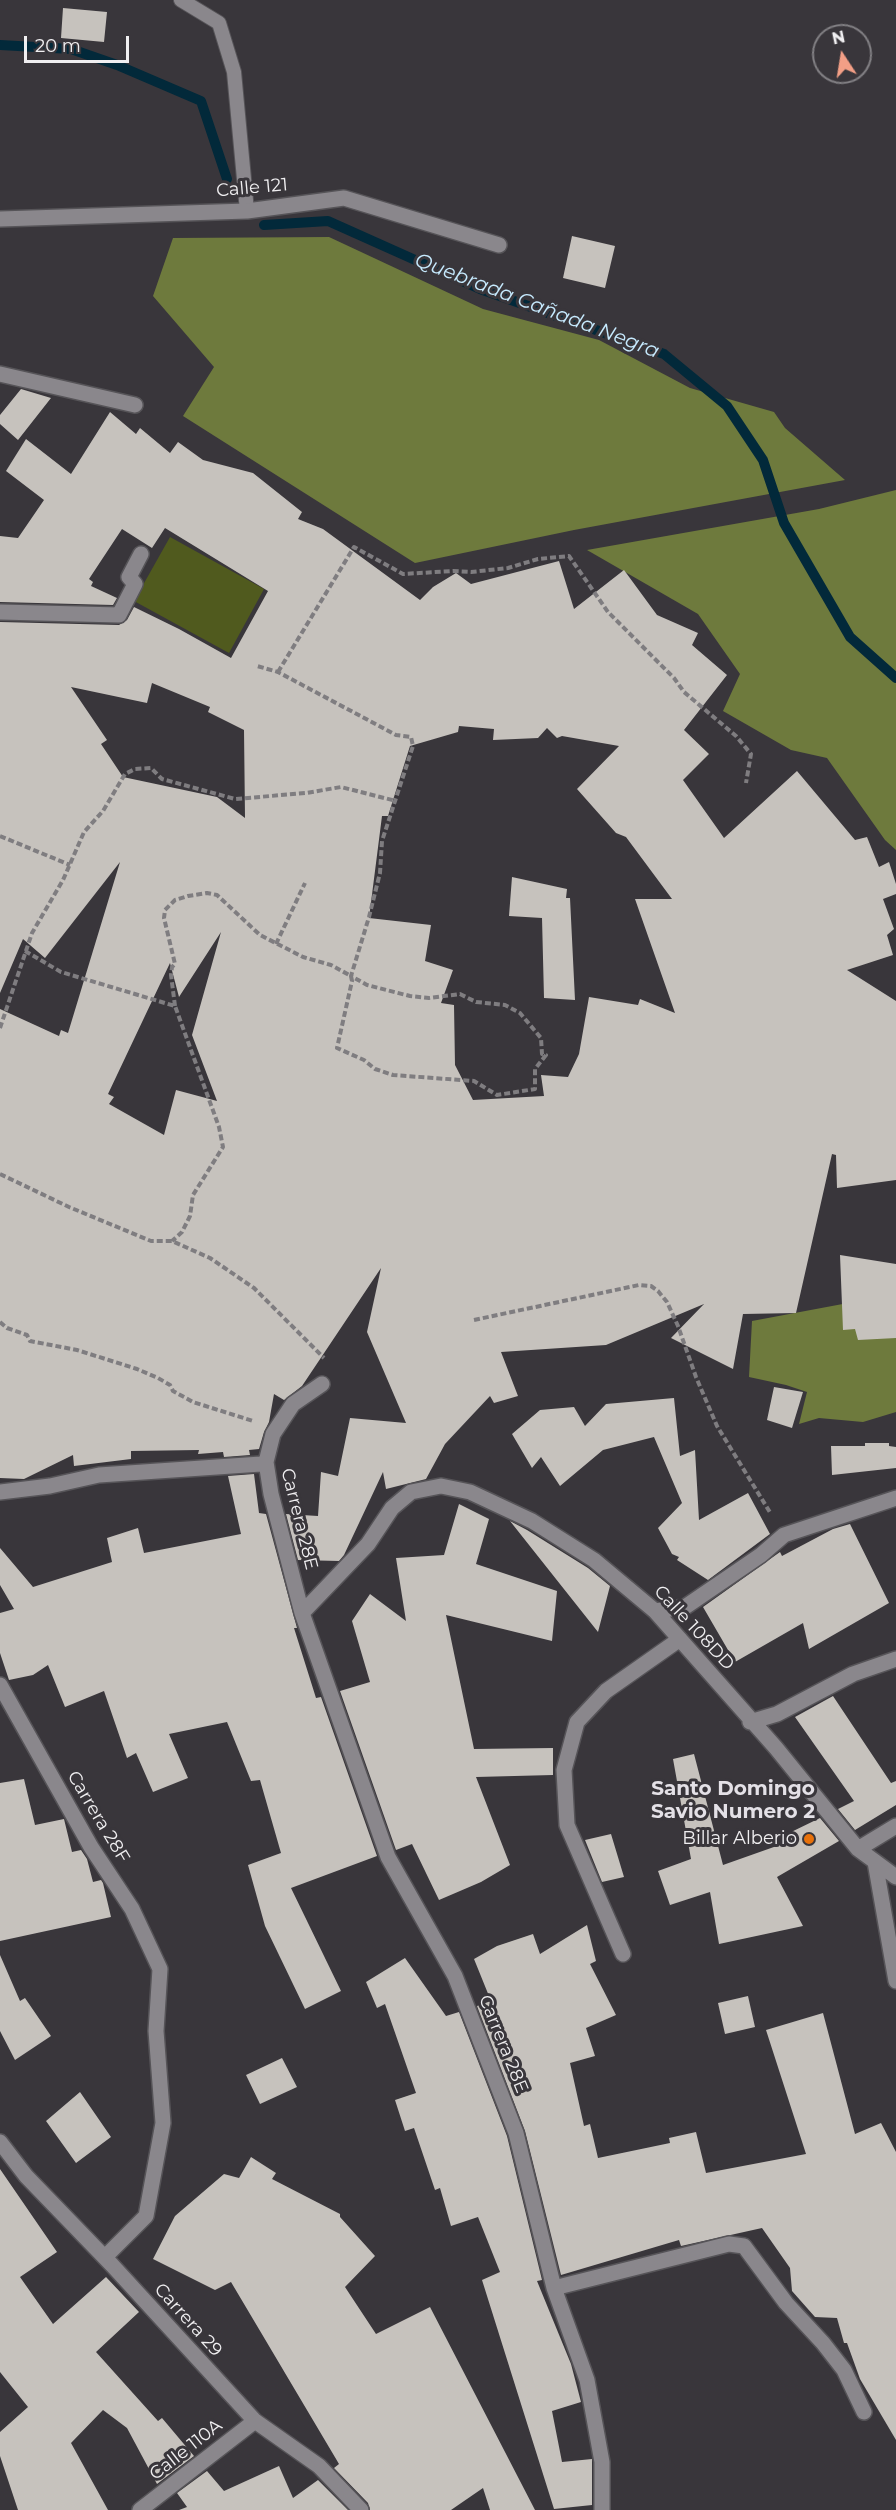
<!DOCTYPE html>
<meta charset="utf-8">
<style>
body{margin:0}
#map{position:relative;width:896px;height:2510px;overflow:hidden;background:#39363b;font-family:Montserrat,sans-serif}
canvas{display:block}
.north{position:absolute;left:812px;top:24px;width:60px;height:60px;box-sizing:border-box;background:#39363b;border:2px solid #828084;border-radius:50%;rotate:348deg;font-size:16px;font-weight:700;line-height:24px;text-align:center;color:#f0eff1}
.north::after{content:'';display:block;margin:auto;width:21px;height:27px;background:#f39f86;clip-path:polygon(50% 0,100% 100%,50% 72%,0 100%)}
.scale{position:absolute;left:24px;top:36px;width:105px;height:27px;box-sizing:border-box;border:3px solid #f0eff1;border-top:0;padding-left:8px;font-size:18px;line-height:21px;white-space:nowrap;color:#f0eff1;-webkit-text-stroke:4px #39363b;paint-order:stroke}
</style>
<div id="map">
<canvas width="896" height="2510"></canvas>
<div class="north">N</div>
<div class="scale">20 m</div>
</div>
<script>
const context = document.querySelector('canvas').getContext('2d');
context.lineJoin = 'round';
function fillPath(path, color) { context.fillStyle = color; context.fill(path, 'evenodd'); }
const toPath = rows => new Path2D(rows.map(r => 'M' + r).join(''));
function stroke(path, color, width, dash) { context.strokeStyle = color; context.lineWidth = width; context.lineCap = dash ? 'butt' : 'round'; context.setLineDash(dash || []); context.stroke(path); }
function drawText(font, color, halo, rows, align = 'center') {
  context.font = font + ' Montserrat,sans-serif'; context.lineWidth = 6; context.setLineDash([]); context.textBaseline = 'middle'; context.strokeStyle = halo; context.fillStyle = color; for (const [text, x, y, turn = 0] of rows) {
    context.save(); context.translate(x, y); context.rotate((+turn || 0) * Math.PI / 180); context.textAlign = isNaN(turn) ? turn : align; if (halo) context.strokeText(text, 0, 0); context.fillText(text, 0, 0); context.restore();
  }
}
fillPath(toPath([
 [170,537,264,589,229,653,134,601]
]), '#505a1e');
fillPath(toPath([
 [329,237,483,309,599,340,690,388,774,412,785,428,845,480,574,530,415,563,183,416,214,367,153,296,173,238],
 [896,490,896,850,885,840,827,758,791,750,723,711,740,674,698,614,587,550,819,509],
 [896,1294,896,1412,863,1422,819,1418,799,1424,807,1392,786,1385,749,1377,752,1321]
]), '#6e7a3d');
stroke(toPath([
 [0,45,71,49,117,65,201,101,227,179],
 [264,225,328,221,480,289,664,354,727,406,763,460,784,523,850,637,896,678]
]), '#02293a', 10);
fillPath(toPath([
 [63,8,107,12,104,42,61,38],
 [572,236,615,246,605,288,563,278],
 [21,389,51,398,18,440,0,424,0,415],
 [110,412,136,434,140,428,170,453,178,442,203,460,253,473,302,512,298,519,323,529,420,600,433,587,456,573,471,584,559,561,574,609,624,570,657,615,698,633,692,645,727,675,684,730,709,754,683,780,724,838,797,771,855,840,867,837,879,867,889,862,896,884,896,894,883,899,894,929,887,935,893,955,847,970,896,1001,896,1180,837,1188,836,1155,832,1154,796,1313,743,1314,733,1369,671,1338,704,1304,606,1345,501,1352,518,1396,494,1403,490,1396,445,1444,426,1479,386,1489,383,1472,344,1555,339,1561,298,1560,286,1514,318,1516,321,1472,338,1476,350,1418,406,1423,367,1332,381,1268,302,1386,284,1400,274,1394,269,1422,264,1432,259,1449,249,1450,250,1455,224,1457,223,1452,198,1454,199,1450,131,1451,131,1459,74,1466,73,1455,24,1479,0,1478,0,1009,59,1036,61,1030,68,1033,120,862,45,958,23,939,0,993,0,622,119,625,127,620,134,607,179,629,231,658,268,591,165,528,152,548,122,529,89,579,93,582,91,586,117,598,113,605,0,602,0,536,18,538,44,500,6,471,26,439,71,474],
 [152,683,210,707,208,712,244,730,245,818,217,797,123,777,101,744,107,740,71,687,147,703],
 [459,726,494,729,493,740,538,738,547,728,557,738,562,736,619,746,577,789,616,833,626,837,672,899,635,899,675,1013,640,999,638,1005,589,997,579,1054,568,1077,541,1075,544,1096,473,1100,455,1065,454,1005,441,1003,453,970,425,961,431,925,369,918,382,816,388,816,410,746,458,732],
 [221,932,192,1035,217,1101,176,1090,164,1135,109,1104,114,1097,108,1094,170,963,179,997],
 [512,877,567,889,566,898,570,898,575,1000,544,998,542,918,509,916],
 [840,1255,896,1264,896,1338,858,1340,855,1329,843,1330],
 [774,1387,803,1392,792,1428,767,1420],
 [674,1398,680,1456,695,1450,699,1520,748,1493,770,1534,708,1580,677,1560,679,1557,672,1554,658,1528,682,1503,654,1437,603,1450,560,1486,541,1457,532,1468,512,1434,540,1410,574,1407,585,1426,606,1404],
 [865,1443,889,1443,889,1446,896,1447,896,1468,832,1475,831,1446,865,1446],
 [254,1474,259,1513,266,1514,297,1628,294,1628,316,1698,321,1697,377,1856,291,1888,341,1991,305,2009,265,1926,248,1865,281,1853,260,1780,251,1781,227,1722,169,1734,188,1778,153,1792,136,1753,127,1758,104,1691,65,1707,48,1665,33,1675,9,1680,0,1653,0,1613,14,1609,0,1585,0,1548,33,1587,112,1562,107,1538,138,1528,144,1553,241,1534,228,1476],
 [459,1504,489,1519,476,1564,557,1591,552,1641,446,1615,474,1749,553,1748,553,1775,476,1777,510,1865,481,1882,439,1900,412,1844,396,1850,340,1691,370,1682,352,1621,370,1594,406,1621,396,1558,444,1555],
 [510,1521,527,1530,588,1568,610,1586,598,1632],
 [850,1524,889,1603,809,1649,803,1623,735,1662,703,1607,780,1552,782,1556,833,1529],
 [833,1696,891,1783,896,1781,896,1805,855,1830,838,1809,854,1801,795,1717],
 [694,1754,723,1865,788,1842,785,1835,820,1818,839,1841,777,1877,803,1926,719,1944,710,1892,670,1905,658,1871,691,1859,673,1759],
 [24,1779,35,1825,64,1819,72,1852,81,1850,87,1859,93,1882,101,1880,103,1883,111,1917,0,1941,0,1783],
 [611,1834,624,1877,602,1882,585,1840],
 [587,1925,596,1961,590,1964,616,2015,586,2028,595,2056,570,2063,584,2126,590,2124,598,2158,670,2143,669,2138,696,2132,706,2173,806,2154,766,2030,823,2013,855,2134,881,2123,896,2152,896,2440,860,2379,847,2343,844,2343,837,2318,815,2317,792,2291,790,2268,762,2228,681,2246,679,2240,561,2275,525,2131,477,2006,491,2001,474,1959,497,1946,533,1934,540,1954],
 [0,1955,20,2001,25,1998,51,2036,15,2060,0,2031],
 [405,1958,446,2016,459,2012,507,2136,542,2280,537,2281,571,2364,581,2402,552,2411,562,2462,592,2459,592,2505,554,2509,482,2280,500,2272,478,2217,451,2226,440,2188,435,2190,414,2128,405,2131,395,2100,416,2093,385,2004,377,2008,366,1982],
 [748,1996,755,2027,725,2034,718,2003],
 [282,2058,297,2087,260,2104,246,2075],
 [80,2092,111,2137,76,2163,46,2121],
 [251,2157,276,2173,272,2179,340,2214,340,2217,375,2256,345,2287,376,2334,430,2307,535,2510,490,2510,483,2488,451,2510,370,2510,368,2503,334,2468,339,2464,231,2282,215,2290,153,2259,175,2216,224,2174,239,2178],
 [0,2169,57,2252,20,2277,53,2324,106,2277,139,2312,96,2352,158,2421,162,2418,194,2456,157,2484,127,2428,103,2410,71,2443,108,2510,18,2510,0,2456,0,2432,28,2407,0,2372],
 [279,2466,293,2498,318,2480,348,2510,179,2510,187,2507,177,2493,207,2471,224,2491]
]), '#c6c2bd');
const lane = toPath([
 [181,0,219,23,234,72,247,211]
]);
const street = toPath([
 [0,219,247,211,344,198,499,245],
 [0,374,135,405],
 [0,612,119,615,135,584,129,577,141,554],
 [322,1384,293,1404,273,1434,266,1462,271,1494,302,1613,388,1857,455,1976,516,2133,554,2288,587,2380,602,2462,602,2510],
 [0,1492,50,1486,99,1475,261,1464,266,1462],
 [655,1611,685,1607,761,1555,784,1535,896,1498],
 [302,1613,368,1544,392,1508,411,1492,441,1486,470,1492,532,1521,594,1560,655,1611,776,1748,858,1849,896,1877],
 [0,1685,91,1847,132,1909,160,1969,156,2031,163,2123,146,2216,105,2257],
 [750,1722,777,1714,853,1674,896,1659],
 [858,1849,896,1826],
 [875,1862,896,1981],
 [623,1954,567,1825,564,1770,577,1722,606,1691,680,1639],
 [0,2142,26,2176,112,2265,255,2421,319,2466,361,2510],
 [554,2288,729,2244,744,2246,786,2303,823,2343,844,2370,864,2412],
 [140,2510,255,2421]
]);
stroke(lane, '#565458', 16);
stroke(street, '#565458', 18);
stroke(toPath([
 [278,672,354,547,403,574,453,571,471,572,508,568,538,559,569,556,608,612,674,678,684,692,736,736,751,754,746,783],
 [0,836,70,865],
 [276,944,305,883],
 [25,951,61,972,175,1006,219,1127,223,1147,193,1195,190,1216,182,1232,172,1241],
 [175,1006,171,975,172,967,175,964,164,918,165,910,175,900,188,896,207,893,217,895,260,935,303,957,331,965,351,976,352,981,337,1048,364,1060,375,1069,393,1075,474,1081,497,1095,535,1089,535,1069,546,1055,542,1054,541,1038,520,1013,505,1005,476,1002,460,994,429,998,410,996,367,985,351,976,369,917,380,873,382,841,413,746,411,737,396,735,278,672,257,666],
 [0,1028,32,933,63,880,84,832,103,811,125,774,135,769,151,768,162,779,235,799,306,793,341,787,396,801],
 [0,1174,69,1207,151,1241,172,1241,210,1258,254,1288,324,1358],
 [474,1320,639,1285,651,1286,658,1291,667,1302,678,1326,696,1377,717,1426,771,1514],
 [0,1322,7,1328,27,1335,30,1341,77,1350,137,1369,158,1378,170,1385,173,1391,193,1402,253,1421]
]), '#7f7d80', 4, [6, 3]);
stroke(lane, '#8a878c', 14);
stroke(street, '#8a878c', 15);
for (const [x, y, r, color] of [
 [809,1839,6,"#e8710a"]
]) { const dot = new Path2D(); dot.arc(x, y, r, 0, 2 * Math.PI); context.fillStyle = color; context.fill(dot); stroke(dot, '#39363b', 2); }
drawText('18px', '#f0eff1', '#39363b', [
 ["Calle 121",252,188,-5],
 ["Carrera 28E",299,1519,76],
 ["Calle 108DD",694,1628,47],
 ["Carrera 28F",98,1817,59],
 ["Carrera 28E",503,2044,68],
 ["Carrera 29",188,2320,48],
 ["Calle 110A",186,2450,-38]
]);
drawText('18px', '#f0eff1', '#39363b', [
 ["Billar Alberio",797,1839]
], 'right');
drawText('italic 20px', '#c6eafe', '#39363b', [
 ["Quebrada Cañada Negra",537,306,21]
]);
drawText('bold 20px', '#e4e1e7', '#39363b', [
 ["Santo Domingo",733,1789],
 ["Savio Numero 2",733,1812]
]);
</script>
